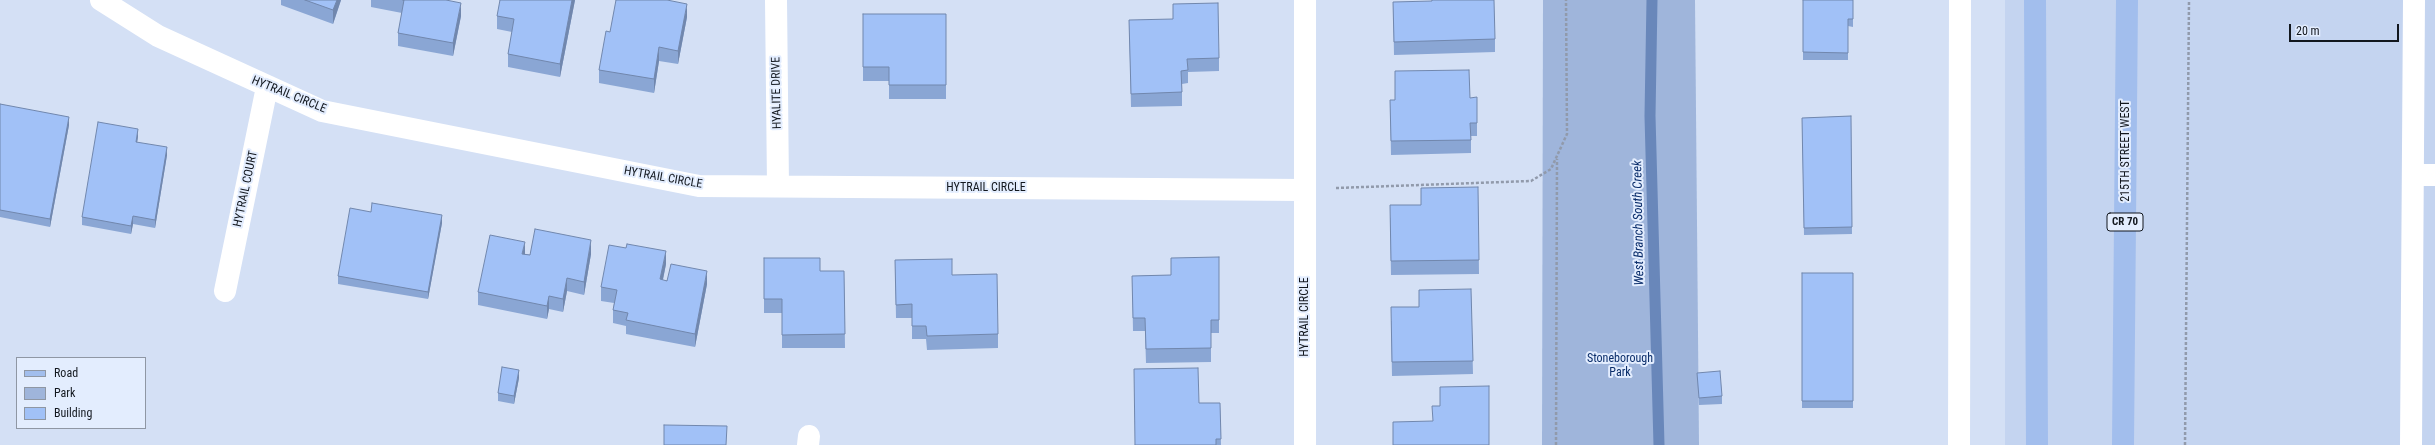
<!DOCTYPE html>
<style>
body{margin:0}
#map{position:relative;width:2435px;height:445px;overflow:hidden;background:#d4e0f5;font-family:"Roboto Condensed",sans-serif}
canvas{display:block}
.legend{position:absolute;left:16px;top:357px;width:130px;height:72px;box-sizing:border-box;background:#e3edfe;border:1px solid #8f97a4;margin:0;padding:5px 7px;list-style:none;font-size:12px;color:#12171e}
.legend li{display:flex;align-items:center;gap:8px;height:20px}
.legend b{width:20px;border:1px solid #8f97a4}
.scale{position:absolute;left:2289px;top:24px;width:110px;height:18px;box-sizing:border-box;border:2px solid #12171e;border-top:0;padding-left:5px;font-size:12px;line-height:14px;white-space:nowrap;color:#12171e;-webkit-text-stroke:3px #e3edfe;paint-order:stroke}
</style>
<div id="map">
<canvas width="2435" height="445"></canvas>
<ul class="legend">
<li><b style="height:5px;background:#a2beed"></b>Road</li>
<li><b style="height:11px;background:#9fb5db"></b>Park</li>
<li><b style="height:11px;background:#a1c1f7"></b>Building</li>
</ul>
<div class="scale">20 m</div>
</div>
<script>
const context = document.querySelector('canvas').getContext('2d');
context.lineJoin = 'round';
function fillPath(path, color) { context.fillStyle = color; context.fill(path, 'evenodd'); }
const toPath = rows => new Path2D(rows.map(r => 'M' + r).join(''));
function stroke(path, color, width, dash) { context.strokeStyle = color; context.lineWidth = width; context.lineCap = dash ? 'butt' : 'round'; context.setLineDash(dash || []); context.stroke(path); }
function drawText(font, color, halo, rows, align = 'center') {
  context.font = font + ' "Roboto Condensed",sans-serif'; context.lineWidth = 4; context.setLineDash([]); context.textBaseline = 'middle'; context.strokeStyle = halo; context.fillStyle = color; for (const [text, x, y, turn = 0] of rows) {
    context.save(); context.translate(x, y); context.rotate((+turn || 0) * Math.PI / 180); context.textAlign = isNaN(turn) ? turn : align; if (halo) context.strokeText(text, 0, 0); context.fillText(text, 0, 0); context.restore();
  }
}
fillPath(toPath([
 [2005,0,2435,0,2435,445,2005,445]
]), '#c4d4f0');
fillPath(toPath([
 [1543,0,1695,0,1699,445,1542,445]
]), '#9fb5db');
stroke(toPath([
 [1652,0,1650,116,1659,445]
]), '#6987ba', 11);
stroke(toPath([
 [1336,188,1531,181,1551,169,1567,134,1566,0],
 [1556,445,1557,159],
 [2185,445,2189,0]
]), '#919aab', 2.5, [3, 2]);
stroke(toPath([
 [101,0,158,36,322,111,699,186,1305,190],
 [776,0,778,186],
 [1305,0,1305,445],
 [2413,175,2435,175],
 [225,291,267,87],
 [808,445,809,436],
 [1959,445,1960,0],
 [2411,445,2414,0]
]), '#fff', 22);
stroke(toPath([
 [2035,0,2037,445],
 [2123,445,2127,0]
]), '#a2beed', 22);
fillPath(toPath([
 [281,0,341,0,333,24,281,5],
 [371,0,447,0,461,16,453,56,398,46,398,33,402,13,371,7],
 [575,0,560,77,508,67,508,54,512,32,497,29,497,16],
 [1803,0,1853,0,1853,27,1848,26,1848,60,1803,60],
 [1393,2,1495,39,1495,52,1394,55],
 [863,14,946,14,946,99,889,99,889,81,863,81],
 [687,17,678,64,659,61,654,93,599,83,599,70,610,32],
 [1129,20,1219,58,1219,71,1188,72,1188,83,1182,84,1182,106,1131,107],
 [1390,100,1477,123,1477,136,1471,136,1471,153,1391,155],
 [0,104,69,125,50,227,0,217],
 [1851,116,1852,234,1804,235,1802,118],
 [138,137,137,142,167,155,155,228,133,224,131,234,82,225,82,217],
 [1478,187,1479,274,1391,275,1390,218,1421,205],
 [371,212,442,223,428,299,338,284,338,276],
 [525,254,530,255,591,254,584,295,567,291,563,312,549,309,547,319,478,305,478,292],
 [1219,257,1219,333,1211,333,1211,362,1146,363,1145,331,1133,331,1132,276,1171,275],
 [764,258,820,271,844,271,845,348,782,348,782,313,764,313],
 [895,260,952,275,998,334,998,348,927,350,926,339,912,339,912,318,896,318],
 [666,264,663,280,707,284,695,347,626,334,626,326,613,323,613,310,614,303,601,301,601,287],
 [1802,273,1853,273,1853,408,1802,408],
 [1471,289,1473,374,1392,376,1391,321,1419,307],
 [1697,373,1722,396,1722,404,1699,405],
 [519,378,514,404,498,401,498,393],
 [1199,403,1220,403,1221,445,1134,445]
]), '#8aa6d4');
fillPath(toPath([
 [337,0,341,0,333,24,333,10],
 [572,0,575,0,560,77,560,64],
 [461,3,461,16,453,56,453,43],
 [687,4,687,17,678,64,678,51],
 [659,47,659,61,654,93,654,79],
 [69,117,69,125,50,227,50,219],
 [138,129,138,137,136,149,136,142],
 [167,147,167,155,155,228,155,220],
 [442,215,442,223,428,299,428,292],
 [133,216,133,224,131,234,131,226],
 [591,240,591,254,584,295,584,282],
 [525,242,525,256,522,254],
 [666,251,666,264,660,293,660,279],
 [707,271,707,284,695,347,695,334],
 [567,278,567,291,563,312,563,299],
 [549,296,549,309,547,319,547,306],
 [519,370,519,378,514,404,514,396]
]), '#7187ad');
const building = toPath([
 [305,0,337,0,333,10,305,0],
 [403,0,446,0,461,3,453,43,398,33,404,0,403,0],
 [500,0,572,0,560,64,508,54,514,19,497,16,500,0],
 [616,0,667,0,687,4,678,51,659,47,654,79,599,70,606,31,610,32,616,0],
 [1432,0,1494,0,1495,39,1394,42,1393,2,1432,1,1432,0],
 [1803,0,1853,0,1853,19,1848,19,1848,53,1803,52,1803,0],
 [1218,3,1219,58,1187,59,1188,70,1181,71,1182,92,1131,94,1129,20,1173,19,1173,4,1218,3],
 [863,14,946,14,946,85,889,85,889,67,863,67,863,14],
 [1469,70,1470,98,1477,97,1477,123,1470,123,1471,140,1391,141,1390,100,1395,100,1395,71,1469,70],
 [0,104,69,117,50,219,0,210,0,104],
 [1851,116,1852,227,1804,228,1802,118,1851,116],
 [98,122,138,129,136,142,167,147,155,220,133,216,131,226,82,217,98,122],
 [1478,187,1479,260,1391,261,1390,205,1421,205,1421,188,1478,187],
 [372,203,442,215,428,292,338,276,350,208,371,212,372,203],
 [535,229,591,240,584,282,567,278,563,299,549,296,547,306,478,292,490,235,525,242,522,254,530,255,535,229],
 [627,244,666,251,660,279,667,281,671,264,707,271,695,334,626,320,628,313,613,310,617,290,601,287,609,245,626,248,627,244],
 [1219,257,1219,320,1211,320,1211,348,1146,349,1145,318,1133,318,1132,276,1171,275,1171,258,1219,257],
 [764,258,820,258,820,271,844,271,845,334,782,335,782,299,764,299,764,258],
 [952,259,952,275,997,274,998,334,927,336,926,326,912,326,912,304,896,305,895,260,952,259],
 [1802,273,1853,273,1853,401,1802,401,1802,273],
 [1471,289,1473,361,1392,362,1391,307,1419,307,1419,290,1471,289],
 [502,367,519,370,514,396,498,393,502,367],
 [1198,368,1199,403,1220,403,1221,439,1216,439,1216,445,1135,445,1134,369,1198,368],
 [1720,371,1722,396,1699,398,1697,373,1720,371],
 [1489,386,1489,445,1393,445,1393,422,1433,421,1432,406,1440,406,1440,387,1489,386],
 [664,425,727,426,726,445,664,445,664,425]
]);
fillPath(building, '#a1c1f7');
stroke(building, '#7187ad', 1);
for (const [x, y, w] of [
 [2125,222,36]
]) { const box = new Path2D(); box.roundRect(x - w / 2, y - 9, w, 18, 3); context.fillStyle = '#e3edfe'; context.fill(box); stroke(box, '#12171e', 1); }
drawText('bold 11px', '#12171e', null, [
 ["CR 70",2125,222]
]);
drawText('12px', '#12171e', '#e3edfe', [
 ["HYALITE DRIVE",777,93,-91],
 ["HYTRAIL CIRCLE",289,95,22],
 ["215TH STREET WEST",2126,151,-90],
 ["HYTRAIL CIRCLE",663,178,10],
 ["HYTRAIL CIRCLE",986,188],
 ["HYTRAIL COURT",246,189,-78],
 ["HYTRAIL CIRCLE",1305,317,-90]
]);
drawText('12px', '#092c69', '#e3edfe', [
 ["Stoneborough",1620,359],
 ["Park",1620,373]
]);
drawText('italic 13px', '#092c6a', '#e3edfe', [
 ["West Branch South Creek",1639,223,-91]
]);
</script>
